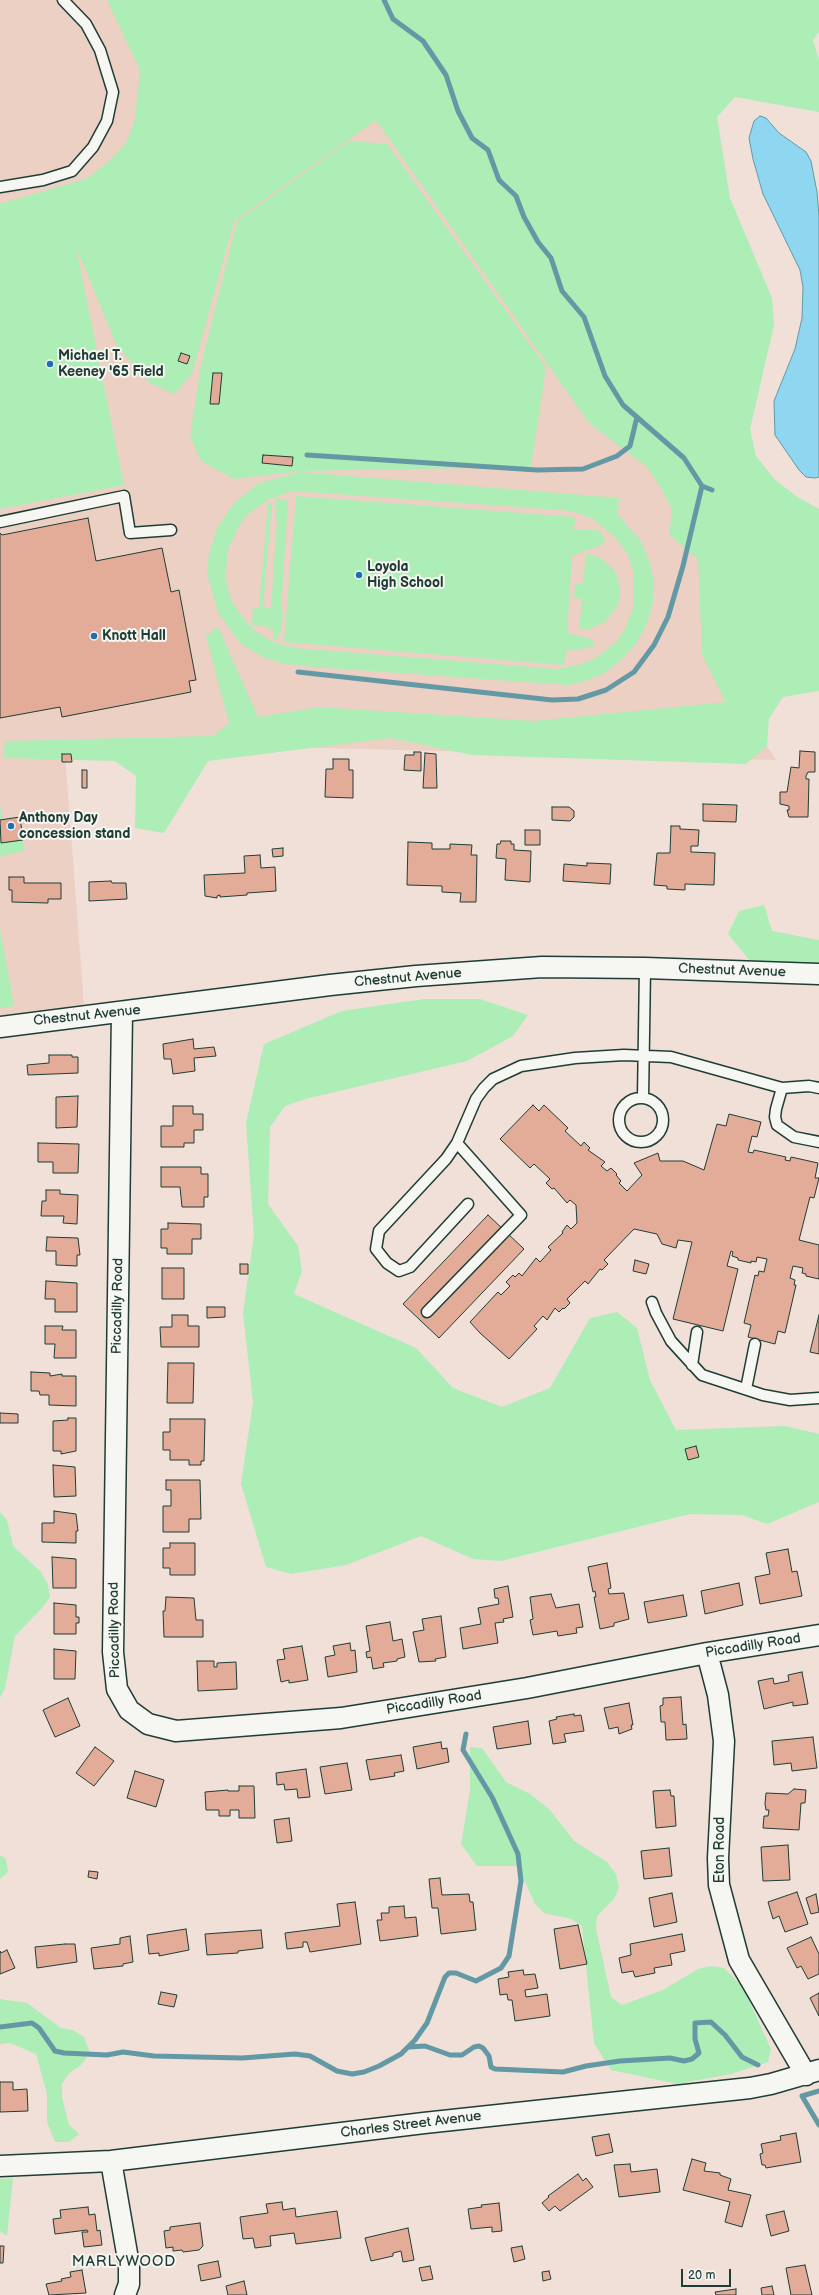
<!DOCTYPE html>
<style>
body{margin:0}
#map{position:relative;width:819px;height:2295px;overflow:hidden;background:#f0e0d7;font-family:"Balsamiq Sans",sans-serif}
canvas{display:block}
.scale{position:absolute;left:681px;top:2269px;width:50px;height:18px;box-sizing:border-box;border:2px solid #1f3d34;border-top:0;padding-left:5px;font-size:12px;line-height:14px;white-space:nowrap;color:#1f3d34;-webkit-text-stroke:3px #f6f6f2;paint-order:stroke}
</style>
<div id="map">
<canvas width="819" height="2295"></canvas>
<div class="scale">20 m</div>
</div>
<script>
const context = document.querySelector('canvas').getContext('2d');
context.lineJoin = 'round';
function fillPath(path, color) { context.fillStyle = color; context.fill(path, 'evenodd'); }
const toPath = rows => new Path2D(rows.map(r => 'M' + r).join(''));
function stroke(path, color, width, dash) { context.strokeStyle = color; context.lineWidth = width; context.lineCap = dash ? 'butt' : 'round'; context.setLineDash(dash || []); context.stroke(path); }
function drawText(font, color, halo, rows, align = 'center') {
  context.font = font + ' "Balsamiq Sans",sans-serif'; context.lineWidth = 4; context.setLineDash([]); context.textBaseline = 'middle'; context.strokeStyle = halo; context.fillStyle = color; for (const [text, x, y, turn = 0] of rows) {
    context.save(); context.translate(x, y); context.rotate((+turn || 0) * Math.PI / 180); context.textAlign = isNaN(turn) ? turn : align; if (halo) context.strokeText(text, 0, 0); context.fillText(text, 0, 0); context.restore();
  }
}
fillPath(toPath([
 [0,0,400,0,721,488,714,662,776,760,64,741,84,1005,0,1016]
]), '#ecd0c4');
fillPath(toPath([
 [107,0,819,0,819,32,813,40,819,60,819,112,735,97,717,117,730,198,772,298,774,325,750,429,756,456,774,479,796,496,819,509,819,691,783,697,769,719,767,746,746,764,472,755,390,738,208,761,164,833,135,828,136,776,115,761,3,758,5,741,214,736,229,723,206,636,218,627,258,717,319,707,534,721,726,702,702,655,698,559,669,535,672,510,661,488,647,467,589,423,376,120,234,221,192,374,174,394,150,383,117,346,76,247,124,485,0,509,0,204,88,178,109,161,126,143,135,120,140,70],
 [349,141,387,144,546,367,531,467,302,471,234,479,201,461,190,436,201,365,237,221],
 [300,472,619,498,618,515,640,540,650,563,654,582,653,603,646,625,636,644,621,660,605,673,585,681,568,685,314,667,284,664,263,657,241,644,218,613,207,573,209,554,217,528,234,503,259,483],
 [293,491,561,510,575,512,593,519,617,539,628,555,634,573,634,605,627,625,617,641,596,658,582,664,557,669,297,648,274,643,255,631,247,623,232,602,226,581,227,552,239,526,247,515,269,499],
 [296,496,575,517,574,530,595,530,602,533,605,540,601,545,572,556,567,633,594,640,593,647,566,651,564,665,284,642],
 [276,498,288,501,281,611,283,611,281,633,278,633,277,641,273,640,274,630,270,630,270,627,252,625,253,607,259,607,268,504,272,504,263,607,271,608,277,520,275,520],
 [586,554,601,558,614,570,618,578,620,595,618,605,606,621,588,630,579,630,582,599,574,598,575,584,583,584],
 [0,805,2,819,20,817,24,851,0,856],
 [764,905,772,931,819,940,819,968,754,966,728,934,739,911],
 [0,929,14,1006,0,1008],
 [424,999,480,999,528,1015,513,1036,467,1061,309,1098,285,1106,270,1127,268,1204,298,1246,302,1271,294,1294,416,1348,453,1388,502,1407,550,1388,590,1318,617,1312,637,1328,650,1380,676,1430,785,1426,819,1434,819,1502,767,1524,742,1515,690,1514,501,1561,473,1559,421,1536,346,1565,291,1574,266,1567,241,1484,253,1402,243,1313,254,1234,246,1123,264,1044,342,1011],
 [0,1512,7,1520,13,1546,41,1572,48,1585,50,1597,42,1608,15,1636,5,1688,0,1698],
 [470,1747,482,1748,506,1782,530,1794,550,1810,574,1841,607,1862,616,1874,619,1887,614,1899,597,1916,596,1929,611,1997,622,2005,663,1990,698,1969,711,1966,724,1968,743,1987,771,2049,768,2062,731,2074,677,2084,611,2070,594,2043,582,1926,571,1919,544,1913,535,1904,518,1866,477,1866,461,1844,470,1790],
 [0,1855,6,1859,8,1872,0,1879],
 [0,1999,27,2003,61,2028,73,2030,84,2037,90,2053,80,2066,69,2073,62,2084,62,2097,69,2125,79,2134,69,2142,55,2142,47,2122,47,2094,36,2054,10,2043,0,2044],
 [13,2178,7,2236,0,2231,0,2179]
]), '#adedb6');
const water = toPath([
 [760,116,766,118,779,133,806,152,811,161,817,192,819,216,819,477,815,478,806,477,799,470,775,435,774,401,795,349,802,318,803,287,800,270,763,194,753,159,749,138,754,121,760,116]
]);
fillPath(water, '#8fd7f1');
stroke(water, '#6299a5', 1);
stroke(toPath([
 [384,0,393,19,423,41,446,75,458,111,472,138,488,150,499,180,516,196,524,217,538,242,551,258,562,291,584,317,605,376,623,405,684,458,702,486,712,490],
 [307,455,537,470,583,469,617,456,630,446,637,417],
 [298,672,552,700,578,699,606,690,634,672,654,645,668,617,683,566,702,486],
 [0,2027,32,2023,39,2028,55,2051,64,2053,107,2055,123,2052,154,2056,242,2058,295,2054,310,2056,337,2071,352,2074,364,2072,379,2066,401,2054,415,2040,427,2023,445,1977,449,1973,456,1973,476,1981,501,1968,509,1956,521,1881,518,1854,492,1797,463,1750,466,1734],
 [409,2047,425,2046,450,2055,462,2055,474,2047,479,2046,483,2048,489,2056,491,2067,495,2069,563,2072,586,2066,620,2061,670,2058,684,2061,692,2059,699,2053,695,2039,695,2023,711,2022,725,2035,742,2057,758,2065],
 [819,2091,802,2096,819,2125]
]), '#6299a5', 5);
const building = toPath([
 [181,353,190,356,187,364,178,361,181,353],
 [213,373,222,373,219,404,210,404,213,373],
 [263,455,293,457,292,466,262,463,263,455],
 [88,518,96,561,162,548,171,592,179,590,196,680,189,681,191,692,62,717,60,707,0,718,0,533,2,535,88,518],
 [800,751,815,752,815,772,808,772,806,776,806,779,809,779,808,817,789,817,787,810,789,810,789,806,780,804,780,792,787,792,791,767,799,768,800,751],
 [414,752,421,752,421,771,404,770,405,755,414,755,414,752],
 [425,753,436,754,437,788,423,788,425,753],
 [62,754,71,754,72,762,62,762,62,754],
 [333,759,349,759,349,770,353,770,353,798,325,797,326,769,333,769,333,759],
 [82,770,87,770,87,788,82,788,82,770],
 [703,804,737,805,736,822,703,821,703,804],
 [552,807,569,807,574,811,574,817,570,821,552,820,552,807],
 [20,817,23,840,1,843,0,820,20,817],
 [671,826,680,826,680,829,699,830,698,846,691,846,691,852,715,853,714,885,685,884,685,890,667,889,667,886,654,885,657,853,670,853,671,826],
 [525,830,540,830,540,845,525,845,525,830],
 [501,841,511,841,511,844,514,844,514,850,531,851,530,882,505,880,506,859,496,858,497,844,500,844,501,841],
 [408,842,432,843,432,849,450,849,450,844,472,845,471,855,477,855,476,902,460,902,461,893,442,892,442,886,407,885,408,842],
 [283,848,283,856,273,857,272,849,283,848],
 [260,855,261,868,275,867,276,891,247,893,247,895,220,897,220,895,217,896,217,898,205,896,204,875,245,873,244,856,260,855],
 [587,863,611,864,610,884,563,881,564,864,587,866,587,863],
 [9,877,24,877,24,883,61,883,61,899,48,899,48,903,12,902,12,890,9,890,9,877],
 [111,881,112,883,126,883,127,899,89,901,89,882,111,881],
 [193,1039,194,1049,214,1047,216,1056,194,1058,195,1071,173,1074,171,1059,164,1059,163,1044,193,1039],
 [49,1055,72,1055,72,1057,78,1057,78,1073,28,1075,27,1065,49,1063,49,1055],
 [78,1096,77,1127,56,1128,56,1097,78,1096],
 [533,1105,539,1111,544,1105,568,1128,565,1131,581,1146,584,1142,590,1148,588,1150,605,1162,601,1166,607,1171,611,1168,617,1174,616,1175,621,1181,619,1183,627,1191,642,1175,634,1163,658,1153,660,1161,683,1161,704,1170,717,1124,726,1126,729,1114,761,1122,757,1137,752,1136,748,1152,753,1153,754,1150,786,1157,785,1160,790,1161,791,1157,818,1163,815,1178,819,1178,814,1198,810,1197,799,1240,819,1245,819,1279,806,1276,806,1274,802,1273,803,1268,793,1266,790,1278,795,1280,794,1285,796,1285,785,1333,778,1331,775,1344,748,1337,751,1325,744,1323,755,1275,758,1276,759,1271,764,1272,767,1259,757,1257,756,1262,751,1261,751,1263,738,1260,738,1258,732,1256,733,1252,731,1251,727,1266,738,1269,723,1331,673,1319,692,1242,678,1240,676,1248,662,1244,657,1234,634,1229,604,1260,608,1264,602,1270,600,1269,588,1284,585,1281,567,1299,570,1303,564,1309,563,1308,559,1312,555,1308,547,1320,543,1316,534,1326,537,1329,509,1359,480,1333,470,1322,498,1292,501,1295,510,1286,506,1282,513,1275,515,1277,519,1273,522,1276,536,1258,540,1262,551,1250,548,1247,563,1233,562,1232,567,1225,571,1229,577,1223,576,1205,570,1200,567,1203,554,1188,552,1189,546,1183,550,1179,534,1164,530,1168,500,1139,533,1105],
 [173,1106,193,1106,193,1114,203,1114,203,1130,194,1130,194,1143,184,1143,184,1147,161,1147,161,1126,173,1126,173,1106],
 [38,1143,79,1144,78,1173,53,1173,53,1162,38,1162,38,1143],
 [161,1167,201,1167,201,1174,208,1174,208,1197,204,1197,204,1207,182,1207,180,1187,161,1187,161,1167],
 [46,1190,60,1190,60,1194,78,1195,77,1224,63,1223,64,1216,41,1216,42,1201,46,1201,46,1190],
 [488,1215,524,1249,439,1338,403,1304,488,1215],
 [168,1223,201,1224,201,1239,192,1239,192,1254,167,1254,167,1248,161,1248,161,1229,168,1229,168,1223],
 [47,1237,78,1238,80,1255,77,1255,77,1266,56,1265,56,1251,46,1251,47,1237],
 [635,1260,649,1264,646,1274,633,1271,635,1260],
 [240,1264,248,1264,248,1274,240,1274,240,1264],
 [162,1268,184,1268,184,1299,162,1299,162,1268],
 [46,1281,77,1283,77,1312,55,1312,55,1299,45,1299,46,1281],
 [207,1307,225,1307,225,1317,207,1318,207,1307],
 [172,1315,188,1315,188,1326,199,1326,199,1347,161,1347,160,1327,172,1327,172,1315],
 [819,1315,819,1354,810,1352,819,1315],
 [45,1326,63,1326,62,1330,76,1330,76,1358,54,1358,55,1344,45,1344,45,1326],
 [168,1363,194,1363,193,1403,167,1403,168,1363],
 [31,1372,50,1373,50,1376,62,1374,62,1376,76,1376,76,1406,49,1405,49,1395,40,1395,39,1391,31,1391,31,1372],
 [0,1413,18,1414,18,1423,0,1423,0,1413],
 [68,1418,76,1418,76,1451,61,1454,61,1451,53,1451,53,1421,68,1420,68,1418],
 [170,1419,205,1419,204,1461,201,1461,201,1465,189,1465,189,1460,170,1460,170,1450,163,1450,163,1432,170,1432,170,1419],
 [696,1446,699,1457,688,1460,685,1449,696,1446],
 [53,1465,75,1467,76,1496,54,1497,53,1465],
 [166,1480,200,1480,201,1519,189,1519,189,1532,163,1532,163,1506,171,1506,171,1490,166,1490,166,1480],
 [54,1511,76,1514,78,1531,76,1531,76,1543,42,1542,42,1523,54,1523,54,1511],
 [170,1543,195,1543,195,1575,170,1575,170,1568,163,1568,163,1548,170,1548,170,1543],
 [788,1549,792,1572,797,1571,802,1596,760,1604,755,1577,770,1574,766,1553,788,1549],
 [52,1557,76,1559,76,1588,53,1588,52,1557],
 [607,1563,611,1588,608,1589,609,1594,624,1593,629,1619,614,1623,614,1626,600,1629,594,1597,596,1597,595,1591,593,1592,588,1567,607,1563],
 [739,1583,743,1605,705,1614,701,1591,739,1583],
 [508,1586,513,1617,503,1619,504,1622,495,1623,498,1643,463,1649,460,1628,481,1624,478,1608,499,1604,498,1598,495,1598,494,1589,508,1586],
 [551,1594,556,1608,579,1604,583,1627,576,1628,577,1633,558,1636,557,1631,533,1635,530,1620,533,1619,530,1597,551,1594],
 [683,1595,687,1616,648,1623,644,1602,683,1595],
 [166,1597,194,1598,196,1620,203,1620,203,1637,164,1637,163,1611,165,1611,166,1597],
 [54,1603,76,1605,76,1617,79,1617,79,1623,76,1623,76,1634,54,1634,54,1603],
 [441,1616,446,1657,435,1659,436,1661,419,1662,413,1632,424,1630,422,1619,441,1616],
 [390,1622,393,1641,402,1639,405,1657,397,1659,397,1661,383,1663,384,1667,373,1669,371,1657,367,1658,366,1652,370,1651,366,1626,390,1622],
 [350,1643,351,1651,355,1650,357,1672,328,1677,325,1657,335,1655,333,1646,350,1643],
 [302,1646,308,1680,289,1683,289,1680,281,1682,277,1660,285,1659,283,1649,302,1646],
 [54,1649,76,1651,75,1679,54,1679,54,1649],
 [197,1661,214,1661,214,1667,217,1667,217,1663,236,1662,237,1689,198,1691,197,1661],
 [802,1672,808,1704,793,1706,793,1702,764,1709,758,1681,773,1678,774,1684,789,1681,788,1675,802,1672],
 [681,1697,683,1725,686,1724,687,1739,666,1740,665,1722,661,1722,660,1706,663,1705,663,1698,681,1697],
 [68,1698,80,1726,55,1737,43,1710,68,1698],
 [629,1703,633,1725,631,1725,632,1729,619,1734,618,1727,609,1729,604,1708,629,1703],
 [574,1714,574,1716,581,1715,584,1731,564,1734,566,1742,553,1744,549,1721,557,1719,556,1717,574,1714],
 [528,1721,531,1744,497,1749,493,1727,528,1721],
 [813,1737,817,1768,792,1771,791,1763,774,1765,772,1741,813,1737],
 [441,1742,442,1749,447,1748,449,1762,417,1769,413,1747,441,1742],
 [95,1747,114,1761,94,1786,76,1773,95,1747],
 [401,1755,404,1771,394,1773,395,1776,370,1780,366,1760,401,1755],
 [347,1763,352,1790,325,1794,320,1767,347,1763],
 [306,1769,310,1797,298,1798,297,1789,285,1790,284,1784,277,1785,276,1773,306,1769],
 [135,1771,164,1780,156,1807,127,1798,135,1771],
 [239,1786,254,1786,255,1818,239,1818,239,1810,230,1810,230,1816,219,1816,219,1810,206,1810,205,1792,228,1790,228,1791,239,1791,239,1786],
 [794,1789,806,1790,805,1803,801,1803,799,1830,763,1828,764,1816,768,1816,769,1810,766,1810,765,1804,766,1793,788,1794,794,1789],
 [670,1790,671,1796,674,1796,676,1826,656,1828,653,1791,670,1790],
 [289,1818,292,1841,277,1843,274,1820,289,1818],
 [788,1845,790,1880,763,1881,761,1847,788,1845],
 [669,1848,672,1876,644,1879,641,1851,669,1848],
 [89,1871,98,1872,97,1879,88,1877,89,1871],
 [440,1878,442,1895,469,1894,470,1902,473,1902,476,1930,441,1934,438,1908,432,1908,429,1879,440,1878],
 [797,1892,808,1924,785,1932,779,1916,773,1919,768,1902,797,1892],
 [672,1893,677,1922,654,1927,649,1898,672,1893],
 [816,1894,819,1912,811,1914,806,1898,816,1894],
 [355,1902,361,1944,310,1952,307,1942,303,1942,303,1947,287,1949,285,1933,340,1926,337,1904,355,1902],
 [404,1906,405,1918,416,1917,418,1936,380,1941,377,1920,382,1920,381,1913,389,1913,389,1907,404,1906],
 [578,1925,587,1964,560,1969,554,1929,578,1925],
 [186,1929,189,1950,159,1956,159,1953,149,1954,147,1935,186,1929],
 [261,1930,263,1948,238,1951,238,1953,207,1955,205,1934,261,1930],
 [682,1934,685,1951,670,1954,672,1965,654,1968,655,1973,635,1977,633,1971,622,1973,619,1958,631,1955,630,1944,682,1934],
 [130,1936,133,1962,123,1964,123,1966,94,1969,91,1948,120,1944,120,1938,130,1936],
 [811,1937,819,1954,819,1974,808,1979,801,1966,797,1968,787,1948,811,1937],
 [65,1944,75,1944,77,1962,37,1968,35,1947,65,1944],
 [7,1950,15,1968,0,1974,0,1951,1,1953,7,1950],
 [523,1970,524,1975,535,1974,538,1988,525,1990,526,1997,547,1994,550,2016,515,2021,512,2000,508,2000,507,1994,500,1995,498,1979,509,1977,508,1972,523,1970],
 [161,1992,177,1995,174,2007,158,2004,161,1992],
 [819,1993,819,2016,810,1998,819,1993],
 [0,2082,13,2082,13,2090,27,2089,28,2111,0,2112,0,2082],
 [796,2133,801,2162,766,2168,765,2165,762,2165,760,2154,763,2153,761,2144,781,2140,780,2136,796,2133],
 [609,2134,613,2152,596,2156,592,2137,609,2134],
 [692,2159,706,2163,704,2171,720,2173,720,2175,731,2179,728,2190,751,2195,742,2227,725,2222,730,2202,683,2190,692,2159],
 [630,2164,631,2172,657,2169,660,2192,619,2197,614,2165,630,2164],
 [578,2174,583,2181,586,2178,593,2187,560,2211,555,2206,549,2211,542,2203,549,2197,548,2196,578,2174],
 [282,2202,283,2210,295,2208,296,2217,337,2211,341,2238,296,2244,294,2233,270,2236,271,2246,255,2248,253,2238,243,2239,240,2217,268,2213,266,2204,282,2202],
 [499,2203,502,2231,492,2232,492,2227,471,2229,468,2209,482,2207,481,2205,499,2203],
 [88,2207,89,2215,95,2214,97,2231,100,2230,102,2245,84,2247,82,2232,88,2232,87,2230,55,2234,53,2219,61,2218,60,2210,88,2207],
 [784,2211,789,2231,771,2236,766,2215,784,2211],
 [200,2223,203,2246,199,2250,183,2252,182,2250,173,2251,173,2247,166,2248,164,2231,170,2230,170,2227,200,2223],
 [408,2228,414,2260,403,2262,401,2251,393,2253,393,2256,371,2261,365,2238,408,2228],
 [0,2246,4,2246,3,2263,0,2263,0,2246],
 [522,2246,525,2259,514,2262,511,2248,522,2246],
 [218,2261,221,2277,201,2281,198,2265,218,2261],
 [805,2265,812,2295,791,2295,786,2268,805,2265],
 [430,2266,433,2279,422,2281,419,2268,430,2266],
 [82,2270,86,2293,49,2295,46,2284,62,2281,61,2279,71,2277,70,2272,82,2270],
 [549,2271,551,2279,543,2281,542,2272,549,2271],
 [244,2281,247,2295,228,2295,226,2286,244,2281],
 [772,2286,774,2295,762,2295,761,2288,772,2286],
 [736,2289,736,2295,716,2295,715,2292,736,2289]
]);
fillPath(building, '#e3ac99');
stroke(building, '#1f3d34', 1);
const service = toPath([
 [0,187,43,180,72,171,93,147,107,121,113,92,100,50,86,24,63,0],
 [0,522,124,496,130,533,171,530],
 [782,1088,776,1109,775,1117,777,1125,794,1137,819,1142],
 [643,1098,645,968],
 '619 1120a22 22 0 1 1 44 0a22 22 0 1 1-44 0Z',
 [468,1204,410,1267,399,1271,387,1263,376,1249,379,1231,446,1159,457,1143,476,1099,484,1088,493,1079,521,1066,575,1058,624,1055,671,1057,782,1088,809,1086,819,1088],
 [652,1302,656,1313,671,1341,702,1375,763,1395,790,1400,819,1398],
 [427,1312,521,1215,457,1143],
 [692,1365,697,1332],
 [746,1389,755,1344]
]);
const minor = toPath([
 [122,1012,113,1652,117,1689,129,1710,148,1724,176,1731,341,1718,527,1688,707,1653,819,1635],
 [0,1027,330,985,416,976,542,967,645,968,819,974],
 [707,1653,718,1695,724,1741,718,1858,719,1885,739,1960,806,2075],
 [111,2161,129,2265,129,2284,125,2295],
 [0,2166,111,2161,424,2123,750,2088,771,2084,819,2070]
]);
stroke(service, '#1f3d34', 13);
stroke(minor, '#1f3d34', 23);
stroke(service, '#f6f6f2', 10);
stroke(minor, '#f6f6f2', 20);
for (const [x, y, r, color] of [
 [50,364,4,"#1f6fb2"],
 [359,575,4,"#1f6fb2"],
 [94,636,4,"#1f6fb2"],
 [11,826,4,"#1f6fb2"]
]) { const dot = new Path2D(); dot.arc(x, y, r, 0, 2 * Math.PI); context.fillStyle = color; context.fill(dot); stroke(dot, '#f6f6f2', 1.5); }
drawText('bold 14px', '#1f3d34', '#f6f6f2', [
 ["Michael T.",58,356],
 ["Keeney '65 Field",58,372],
 ["Loyola",367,567],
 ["High School",367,583],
 ["Knott Hall",102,636],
 ["Anthony Day",19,818],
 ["concession stand",19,834]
], 'left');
drawText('14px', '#1f3d34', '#f6f6f2', [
 ["Chestnut Avenue",732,971,2],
 ["Chestnut Avenue",408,978,-5],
 ["Chestnut Avenue",87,1016,-6],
 ["Piccadilly Road",118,1306,-89],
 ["Piccadilly Road",115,1630,-91],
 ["Piccadilly Road",753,1646,-9],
 ["Piccadilly Road",434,1703,-9],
 ["Eton Road",720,1850,-90],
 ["Charles Street Avenue",411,2125,-7]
]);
context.letterSpacing = '1px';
drawText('15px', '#1f3d34', '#f6f6f2', [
 ["MARLYWOOD",124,2262]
]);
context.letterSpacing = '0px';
</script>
